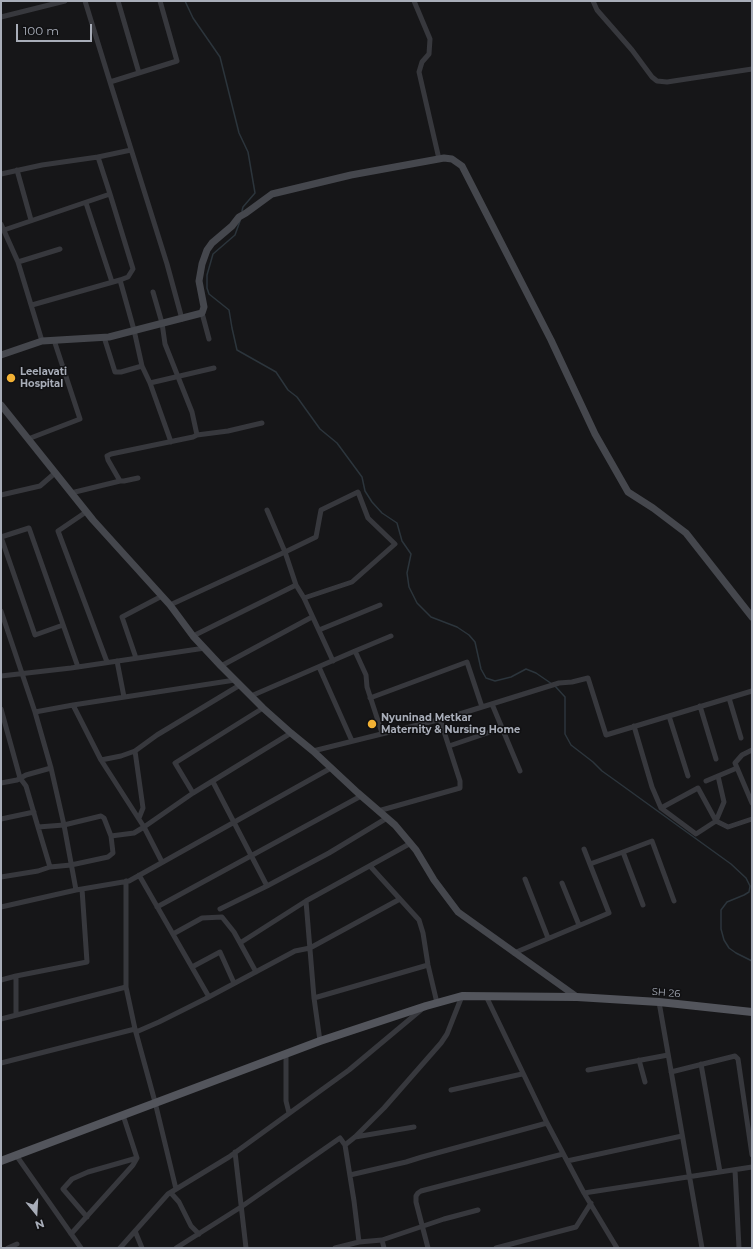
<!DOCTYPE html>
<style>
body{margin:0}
#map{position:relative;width:753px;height:1249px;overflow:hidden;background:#161618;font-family:Montserrat,sans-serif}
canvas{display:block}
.frame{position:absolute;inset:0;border:2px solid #a8adb8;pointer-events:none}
.north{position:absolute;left:16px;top:1193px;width:40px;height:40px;-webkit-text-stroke:3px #111113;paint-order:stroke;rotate:162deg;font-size:11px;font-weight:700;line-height:16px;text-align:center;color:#a8adb8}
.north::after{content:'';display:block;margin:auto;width:14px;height:18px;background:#a8adb8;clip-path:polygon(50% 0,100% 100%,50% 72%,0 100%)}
.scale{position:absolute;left:16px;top:24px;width:76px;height:18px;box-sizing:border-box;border:2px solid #a8adb8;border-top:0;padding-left:5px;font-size:12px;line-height:14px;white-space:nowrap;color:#a8adb8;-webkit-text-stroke:3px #111113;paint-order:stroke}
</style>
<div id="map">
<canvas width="753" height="1249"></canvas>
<div class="frame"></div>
<div class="north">N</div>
<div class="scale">100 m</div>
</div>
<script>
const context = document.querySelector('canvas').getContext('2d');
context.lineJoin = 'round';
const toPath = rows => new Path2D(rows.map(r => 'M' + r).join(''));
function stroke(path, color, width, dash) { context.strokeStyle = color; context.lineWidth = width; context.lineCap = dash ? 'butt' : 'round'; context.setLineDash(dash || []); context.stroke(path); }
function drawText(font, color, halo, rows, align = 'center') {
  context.font = font + ' Montserrat,sans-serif'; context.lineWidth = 3; context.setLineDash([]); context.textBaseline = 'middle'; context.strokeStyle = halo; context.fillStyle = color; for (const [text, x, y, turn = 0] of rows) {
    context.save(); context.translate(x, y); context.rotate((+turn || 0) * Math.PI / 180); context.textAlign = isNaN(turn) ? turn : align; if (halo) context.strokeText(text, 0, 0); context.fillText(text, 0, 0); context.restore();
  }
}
stroke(toPath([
 [185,1,193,18,220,57,239,133,248,152,255,193,243,207,242,211],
 [240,221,235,235,213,254,207,275,207,288,209,294,229,310,232,328,237,350,276,372,288,390,297,397,320,429,337,443,362,477,365,491,372,502,382,513,397,523,402,541,411,554,407,573,409,587,417,603,431,617,457,627,469,635,475,642,481,669,486,678,495,681,511,677,526,669,536,673,552,684],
 [555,686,565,697,565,734,571,745,593,762,602,771,616,781,731,864,746,878,750,886,749,892,744,895,727,902,721,910,721,929,724,940,729,948,736,953,752,961]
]), '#2c353c', 1.5);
stroke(toPath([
 [85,1,110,82],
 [118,1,139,73],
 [160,1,177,61,110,82,167,264,182,319],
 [414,1,430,39,429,54,422,62,419,72,439,159],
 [593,1,597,10,632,50,652,77,657,81,667,82,752,69],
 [1,17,65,1],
 [98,157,110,194],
 [17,170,31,220],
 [1,174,42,165,98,157,131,150],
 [86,203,112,282],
 [1,224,18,262,42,341],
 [4,230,110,194,133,269,128,277,120,280,32,305],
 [18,262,60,249],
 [120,280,134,330,142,366,150,383,171,442],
 [153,292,162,323,165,344,192,412,197,435],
 [202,313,209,339],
 [104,337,115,372,121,372,142,366],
 [150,383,214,368],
 [28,439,80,419,54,340],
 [120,481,108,460,107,456,111,454,193,437,197,435,228,431,262,423],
 [71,493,120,481,124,481,138,478],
 [1,495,40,486,55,473],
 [267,510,285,552,316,537,321,510,358,492,368,518,395,544,352,582,304,598],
 [86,512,58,531,107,662],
 [1,537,29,528,78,667],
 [1,537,35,635,63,625],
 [170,605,285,552,296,585],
 [1,611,35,712,51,768,64,825,76,890],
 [319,630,380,605],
 [193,636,296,585,304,598,333,661],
 [355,651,391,636],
 [136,658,122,617,162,596],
 [117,661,124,697],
 [221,666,312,617],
 [319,667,352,741],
 [1,676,71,668,205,648],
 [251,696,355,651,366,675,367,687,382,733],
 [370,698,467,662,482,707],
 [729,698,741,738],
 [492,704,520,771],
 [73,705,101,760,144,827,193,793,291,733],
 [700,706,716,759],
 [1,709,20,778,26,786,38,827,64,825,101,816,104,818,111,836,113,853,108,857,71,865,50,867,38,827],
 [35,712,73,705,235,680],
 [669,716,688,776],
 [634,726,652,787,661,808,696,834,716,821,724,802,718,776],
 [449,746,502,728],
 [752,750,742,755,735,763,752,803],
 [135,751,143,808,139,818],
 [313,751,450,717,559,683,572,682,588,678,606,735,752,691],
 [101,760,121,756,135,751,157,735,240,685],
 [706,781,737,768],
 [213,782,267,886],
 [1,783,17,780,26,775,51,768],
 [193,793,175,763,263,708],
 [661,808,698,788,716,821,728,827,752,819],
 [378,811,460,788,460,781,440,719],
 [1,819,34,812],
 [111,836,134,833,144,827,162,862],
 [623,852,652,841,674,901],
 [590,864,623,852,643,905],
 [370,866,419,920,423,933,428,965,437,1003],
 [139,875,209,997],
 [1,877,38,871,50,867],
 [525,879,548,938],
 [126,881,126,987,135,1029,155,1102,176,1189],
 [562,883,579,925],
 [1,907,76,890,129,881,331,768],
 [157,907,361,796],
 [220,909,267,886,329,853,387,818],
 [173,934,202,918,222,917,234,932,256,972],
 [240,943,306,901],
 [514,953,609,913,584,849],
 [192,967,220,952,234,983],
 [1,980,16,976],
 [486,996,547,1123,584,1193,617,1248],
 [314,998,428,965],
 [659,1002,702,1248],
 [16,1015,16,976,87,962,82,889],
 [1,1019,126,987],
 [136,1032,159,1022,205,999,295,951,310,948,400,899],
 [320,1041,314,998,306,901,411,843],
 [286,1054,286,1101,289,1113],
 [639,1060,645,1082],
 [1,1063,135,1029],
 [701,1064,720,1172],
 [588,1070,668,1055],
 [671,1072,735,1056,738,1059,752,1155],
 [451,1090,522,1074],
 [355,1137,414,1127],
 [235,1152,246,1248],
 [16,1155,81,1248],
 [567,1161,682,1136],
 [735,1170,739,1248],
 [350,1175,406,1162,422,1157,547,1123],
 [171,1193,179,1202,191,1226,199,1234],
 [584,1193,752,1167],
 [87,1217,63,1189,72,1179,88,1172,137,1158],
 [135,1231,142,1248],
 [71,1234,133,1165,137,1158,123,1115],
 [382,1240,444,1219,478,1210],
 [359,1242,354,1201,345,1145,355,1137,384,1108,441,1043,447,1034,462,996],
 [8,1248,17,1244],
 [120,1248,168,1194,229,1157,349,1070,422,1009],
 [176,1248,241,1207,340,1138,345,1145],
 [335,1248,359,1242,382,1240,384,1248],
 [428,1248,416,1202,416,1196,418,1193,421,1191,563,1154],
 [496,1248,576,1227,591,1203]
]), '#37383d', 5);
stroke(toPath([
 [1,355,42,341,109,337,202,313,204,307,199,281,202,264,207,250,212,243,232,226,239,217,246,213,272,194,351,175,444,158,452,159,462,166,551,340,595,434,628,492,653,508,686,533,752,617],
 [1,405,93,520,170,605,193,636,221,666,263,708,291,733,313,751,358,793,395,825,416,850,434,880,458,912,577,997]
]), '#45474d', 7);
stroke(toPath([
 [1,1161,320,1041,426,1006,462,996,577,997,659,1002,752,1012]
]), '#53555c', 8);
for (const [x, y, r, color] of [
 [11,378,5,"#f2b134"],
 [372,724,5,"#f2b134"]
]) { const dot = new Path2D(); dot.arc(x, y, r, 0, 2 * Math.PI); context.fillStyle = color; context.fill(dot); stroke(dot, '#111113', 1.5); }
drawText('bold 10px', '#a8adb8', '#111113', [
 ["Leelavati",20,372],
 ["Hospital",20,384],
 ["Nyuninad Metkar",381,718],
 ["Maternity & Nursing Home",381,730]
], 'left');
drawText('10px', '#a8adb8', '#111113', [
 ["SH 26",666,993,5]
]);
</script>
